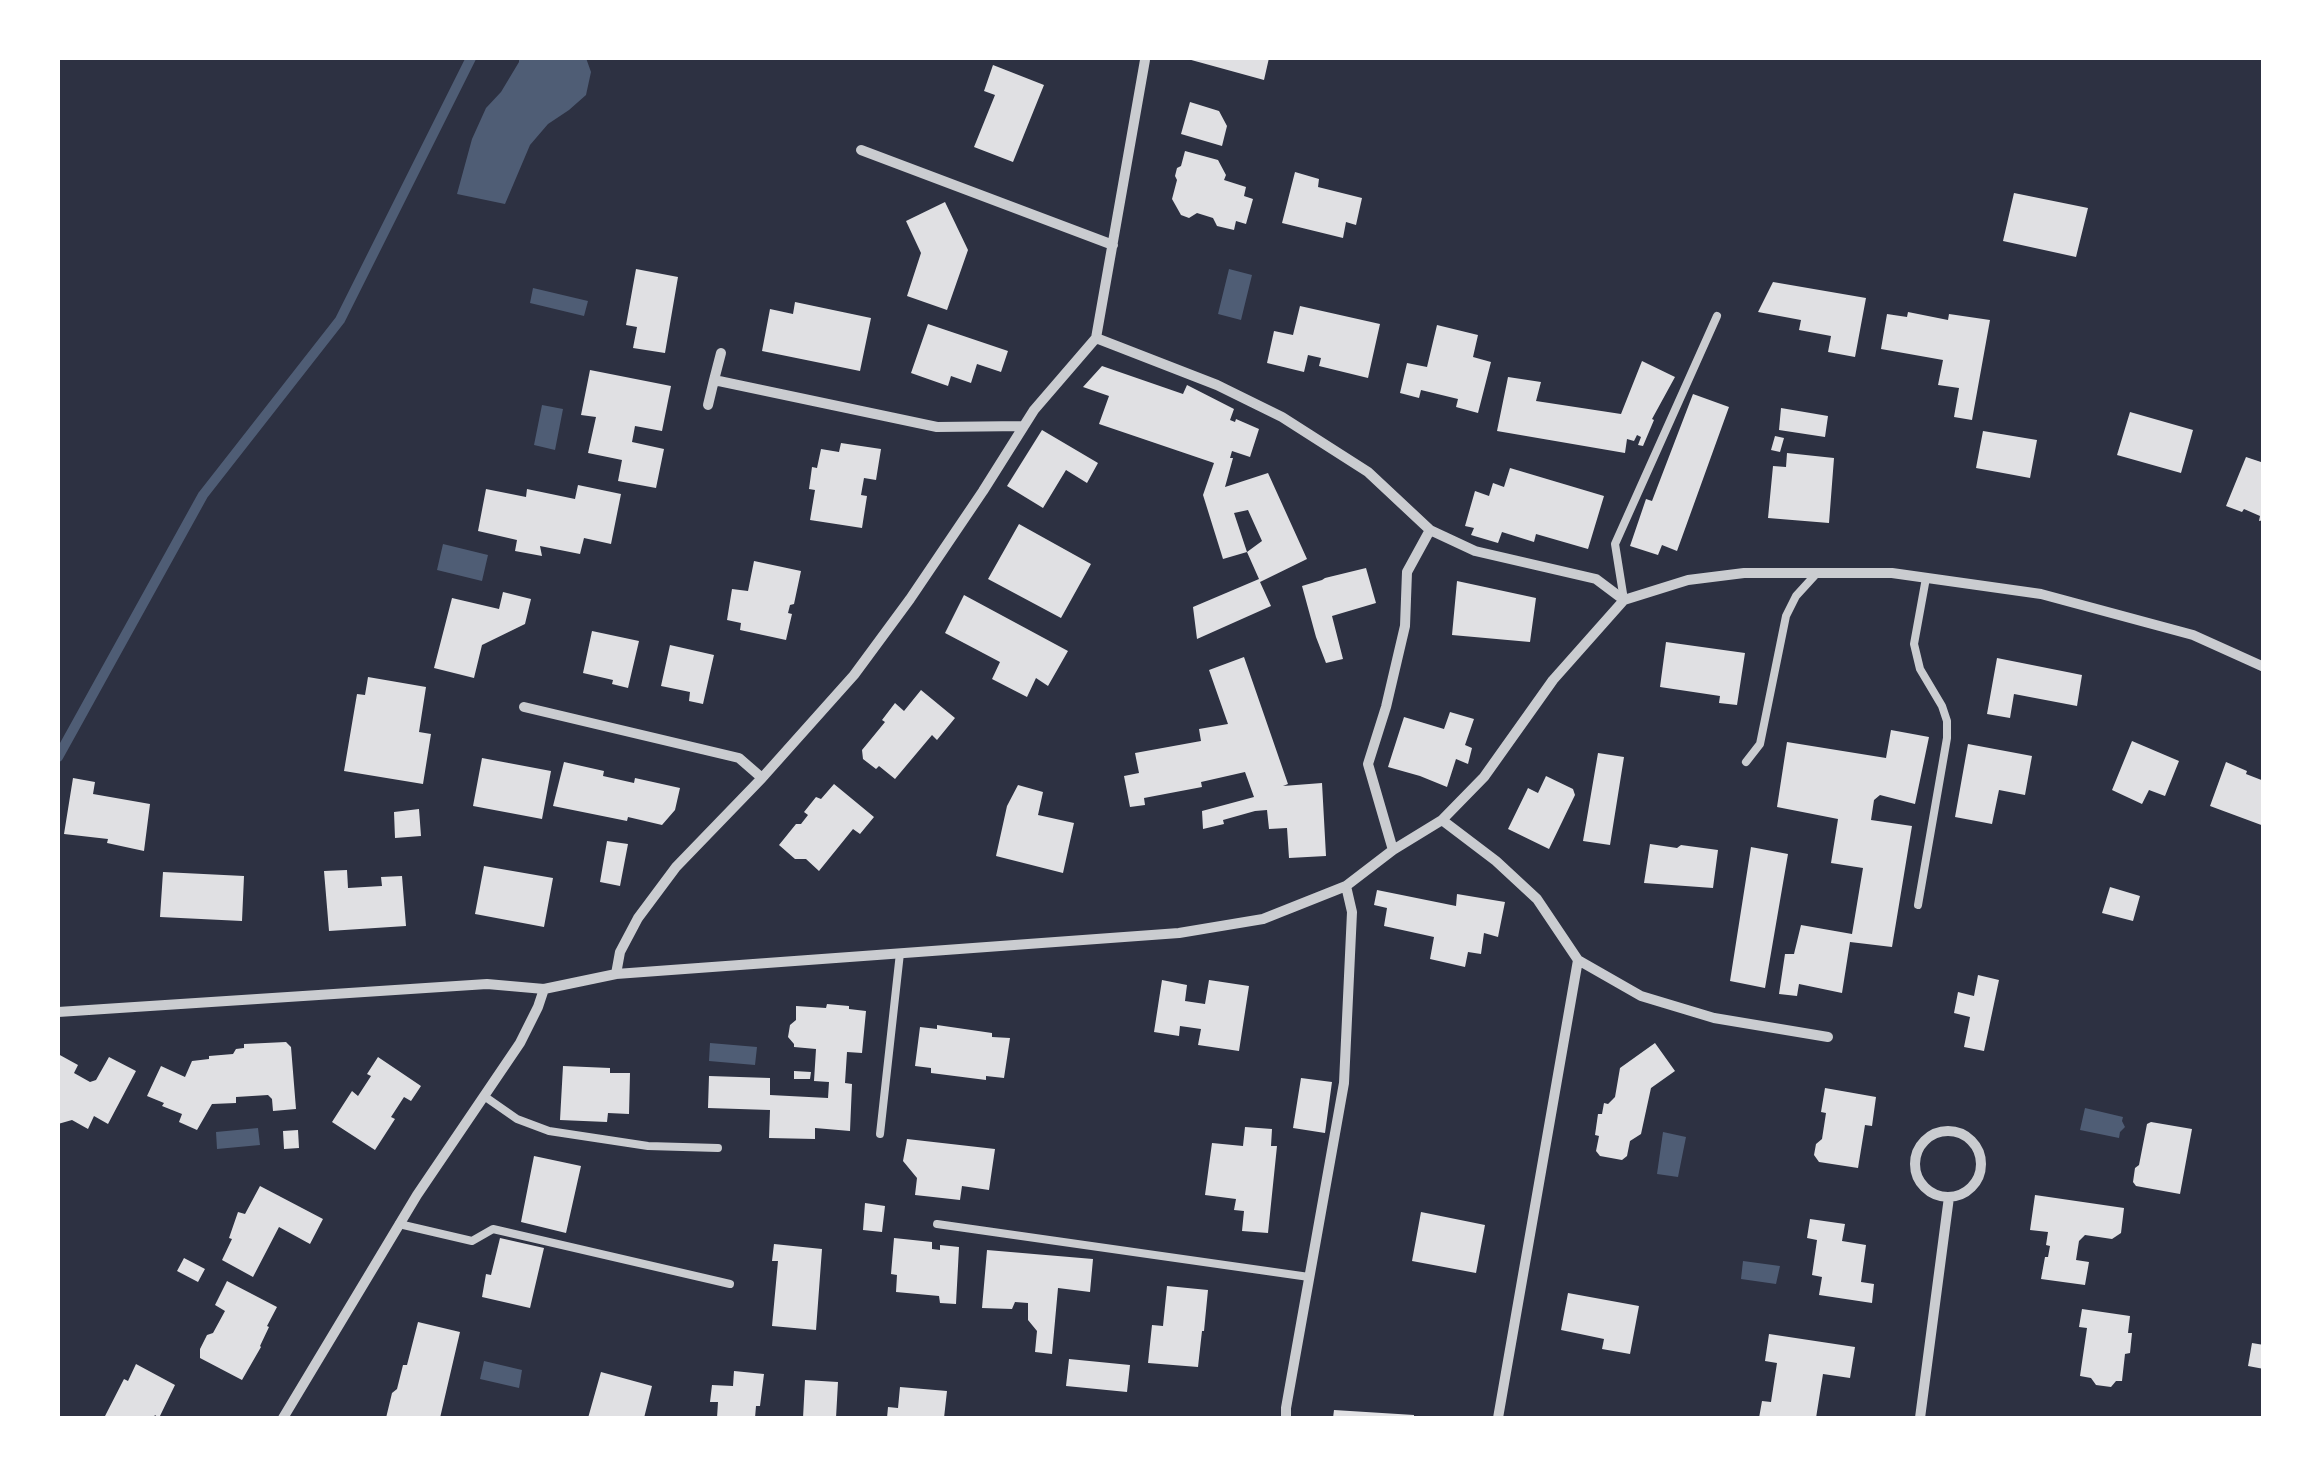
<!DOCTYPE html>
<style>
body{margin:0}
#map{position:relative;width:2321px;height:1476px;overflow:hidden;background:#2d3142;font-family:"Roboto Condensed",sans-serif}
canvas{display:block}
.frame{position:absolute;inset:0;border:60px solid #fff;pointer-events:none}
</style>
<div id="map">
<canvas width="2321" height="1476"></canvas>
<div class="frame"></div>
</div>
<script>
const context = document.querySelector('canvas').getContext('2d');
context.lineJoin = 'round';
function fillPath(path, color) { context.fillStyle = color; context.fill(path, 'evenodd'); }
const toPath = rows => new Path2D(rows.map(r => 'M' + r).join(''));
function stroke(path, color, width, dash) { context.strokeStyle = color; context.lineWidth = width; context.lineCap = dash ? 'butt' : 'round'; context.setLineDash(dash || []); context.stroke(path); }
fillPath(toPath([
 [519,58,586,58,591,72,586,95,569,110,548,124,530,145,505,204,457,194,472,139,486,108,501,92,519,62],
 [1229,269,1252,275,1241,320,1218,314],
 [533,288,588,301,584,316,530,303],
 [542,405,563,409,555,450,534,445],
 [443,544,488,555,482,581,437,570],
 [710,1043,757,1047,755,1065,709,1061],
 [2085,1108,2123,1117,2122,1121,2125,1127,2120,1132,2119,1138,2080,1130],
 [258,1128,260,1145,217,1149,216,1132],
 [1663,1132,1686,1137,1678,1177,1657,1174],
 [1743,1261,1780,1266,1776,1284,1741,1279],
 [484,1361,522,1370,519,1388,480,1379]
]), '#4f5d75');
stroke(toPath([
 [58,757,203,495,340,320,471,58]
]), '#4f5d75', 10);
fillPath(toPath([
 [1184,58,1269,58,1264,80],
 [993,65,1044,85,1013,162,974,147,995,95,984,91],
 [1190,102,1219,111,1227,126,1222,146,1181,134],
 [1185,151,1218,160,1226,175,1224,180,1246,187,1244,196,1253,199,1246,224,1236,221,1234,230,1217,226,1213,218,1197,213,1189,218,1181,215,1172,199,1177,180,1175,176,1177,168,1181,166],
 [1295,172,1319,179,1318,187,1362,198,1356,225,1346,222,1343,238,1282,223],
 [2014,193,2088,208,2076,257,2003,241],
 [945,202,968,250,947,310,907,296,921,253,906,221],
 [636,269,678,277,665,353,633,348,637,327,626,325],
 [1773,282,1866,298,1855,357,1828,352,1831,336,1799,330,1801,320,1758,312],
 [795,302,871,318,860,371,762,351,770,309,793,314],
 [1300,306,1380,324,1368,378,1319,366,1321,358,1308,355,1304,372,1267,363,1274,331,1293,335],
 [1908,312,1948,320,1949,314,1990,320,1972,420,1954,417,1959,388,1938,385,1943,360,1881,349,1887,314,1907,317],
 [928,324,1008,351,1001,372,977,364,971,383,951,376,948,386,911,373],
 [1437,325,1478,335,1473,357,1491,362,1478,413,1456,407,1458,399,1421,390,1419,398,1400,393,1407,363,1427,367],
 [1642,361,1675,377,1652,419,1654,420,1643,446,1638,445,1641,437,1637,435,1634,441,1627,439,1625,453,1497,431,1508,377,1541,382,1536,401,1621,414],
 [1102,366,1183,394,1187,385,1234,409,1230,420,1235,422,1236,419,1259,429,1250,457,1232,451,1230,458,1233,458,1225,487,1268,473,1307,559,1260,582,1271,606,1197,639,1193,607,1259,579,1247,552,1262,541,1248,510,1234,513,1247,552,1223,559,1203,495,1214,463,1099,424,1109,396,1083,387],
 [590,370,671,386,662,431,635,426,632,442,664,449,656,488,618,481,622,460,588,453,596,417,581,415],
 [1693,394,1729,407,1677,551,1662,545,1658,555,1630,546,1646,499,1652,501],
 [1781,408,1828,416,1825,437,1779,430],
 [2130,412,2193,430,2181,473,2117,455],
 [1042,430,1098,463,1087,483,1066,470,1043,508,1007,486],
 [1983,431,2037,440,2030,478,1976,468],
 [1775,436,1784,438,1780,452,1771,450],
 [841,443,881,449,876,480,864,478,861,495,867,496,862,528,810,520,815,490,809,489,812,467,817,468,821,449,839,452],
 [1787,453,1834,458,1829,523,1768,518,1773,466,1786,467],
 [2246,457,2264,463,2264,520,2259,521,2260,516,2244,509,2242,512,2226,506],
 [1510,468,1604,496,1588,549,1536,534,1534,542,1502,532,1498,543,1471,535,1474,528,1465,526,1475,491,1489,496,1493,483,1504,487],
 [578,485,621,494,611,544,584,538,580,554,540,546,542,556,515,551,517,540,478,531,486,489,526,497,527,489,575,499],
 [1019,524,1091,564,1061,618,988,579],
 [754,561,801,571,794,604,790,605,788,613,792,614,786,640,740,630,741,623,727,620,732,589,748,591],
 [1366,568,1376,603,1332,616,1343,659,1326,663,1316,637,1302,586,1322,580,1325,578],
 [1457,581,1536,598,1530,642,1452,635],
 [503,592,531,599,525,624,482,645,474,678,434,668,452,598,499,609],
 [964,595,1068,651,1048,686,1036,678,1027,697,992,679,1000,662,945,633],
 [592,631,639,641,628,688,612,684,613,680,583,673],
 [1666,642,1745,653,1737,705,1719,703,1720,696,1660,687],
 [670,645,714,655,703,704,689,701,690,692,661,686],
 [1244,657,1288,784,1283,786,1322,783,1326,856,1289,858,1287,828,1269,829,1267,810,1255,811,1223,820,1224,824,1203,829,1202,811,1254,797,1245,772,1201,782,1202,787,1144,798,1145,805,1130,807,1124,776,1139,773,1135,753,1201,741,1199,729,1228,724,1209,670],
 [1997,658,2082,675,2077,706,2014,694,2010,718,1987,714],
 [368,677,426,687,419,732,431,734,423,784,344,771,357,694,365,695],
 [921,690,955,718,937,740,932,735,895,779,879,766,876,769,863,759,862,750,885,722,882,720,895,703,904,711],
 [1450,712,1474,719,1465,745,1472,748,1468,764,1456,759,1447,787,1420,776,1388,767,1404,717,1444,729],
 [1891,730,1929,737,1915,804,1880,795,1874,800,1871,820,1912,826,1892,947,1850,942,1842,993,1799,984,1797,996,1779,994,1785,954,1794,954,1801,925,1852,934,1863,868,1831,863,1838,819,1777,807,1787,742,1886,758],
 [2132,741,2179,761,2165,796,2149,790,2142,804,2112,790],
 [1968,744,2032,756,2025,795,1999,790,1992,824,1955,817],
 [1598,753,1624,757,1610,845,1583,841],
 [482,758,551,771,542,819,473,806],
 [564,762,604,771,603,776,634,783,635,778,680,788,675,810,662,825,628,817,627,821,553,806],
 [2226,762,2247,771,2246,774,2264,781,2264,826,2210,806],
 [1546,776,1573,789,1575,795,1549,849,1508,829,1528,788,1538,793],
 [73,778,95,782,93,794,150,804,144,851,107,843,108,839,64,834],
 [834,784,874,817,860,834,853,829,819,871,806,859,795,859,779,845,796,824,801,824,808,815,804,812,816,797,821,799],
 [1018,785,1043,792,1038,815,1074,823,1063,873,996,856,1007,806],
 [419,809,421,836,395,838,394,812],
 [607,841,628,844,620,886,600,882],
 [1650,844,1677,848,1681,845,1718,850,1713,888,1644,883],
 [1751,847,1788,854,1765,988,1730,981],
 [484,866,553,878,544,927,475,914],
 [347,870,348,888,382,886,381,877,402,876,406,926,329,931,324,871],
 [163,872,244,876,242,921,160,917],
 [2110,887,2140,896,2133,921,2102,913],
 [1377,890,1456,906,1457,894,1505,902,1498,937,1484,933,1481,954,1468,952,1465,967,1430,959,1434,937,1384,926,1387,908,1374,905],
 [1978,975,1999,980,1984,1051,1964,1047,1970,1017,1954,1013,1958,992,1974,996],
 [1162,980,1187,985,1185,1001,1205,1004,1209,980,1249,986,1239,1051,1198,1045,1201,1029,1180,1026,1179,1036,1154,1032],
 [827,1004,849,1006,849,1009,866,1011,862,1053,847,1052,845,1083,852,1084,850,1131,815,1128,815,1139,769,1138,770,1110,708,1108,709,1076,770,1078,770,1095,828,1098,829,1082,814,1081,816,1049,794,1047,794,1044,788,1037,790,1025,796,1020,796,1006,826,1008],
 [937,1025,992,1033,992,1037,1010,1038,1004,1078,986,1076,986,1080,931,1073,931,1068,915,1066,920,1027,937,1029],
 [286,1042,291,1047,296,1109,273,1111,272,1099,268,1095,236,1097,236,1103,212,1104,197,1130,179,1122,182,1114,162,1106,164,1103,147,1096,161,1066,185,1077,192,1061,209,1059,209,1056,233,1054,236,1049,244,1048,244,1044],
 [1655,1043,1675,1071,1651,1088,1641,1134,1630,1141,1627,1156,1622,1160,1600,1156,1596,1151,1599,1136,1595,1135,1598,1114,1602,1114,1604,1103,1608,1104,1615,1097,1620,1068],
 [58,1054,78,1065,74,1073,90,1082,96,1080,109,1057,136,1071,108,1124,94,1116,88,1129,72,1120,58,1124],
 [378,1057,421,1086,411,1101,404,1097,391,1117,395,1119,375,1150,332,1122,352,1091,358,1096,371,1076,367,1074],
 [563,1066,610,1068,610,1073,630,1073,629,1114,608,1113,607,1122,560,1120],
 [794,1071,811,1072,810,1079,794,1079],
 [1301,1078,1332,1082,1325,1133,1293,1128],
 [1825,1088,1876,1097,1872,1126,1865,1125,1858,1168,1819,1162,1814,1155,1816,1144,1822,1139,1826,1113,1821,1112],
 [2151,1122,2192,1129,2180,1194,2136,1186,2133,1182,2135,1168,2139,1165,2147,1124],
 [1245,1127,1272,1129,1271,1146,1277,1146,1268,1233,1242,1231,1244,1211,1234,1210,1236,1199,1205,1195,1212,1143,1243,1146],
 [298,1130,299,1148,284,1149,283,1131],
 [907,1139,995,1149,989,1190,962,1186,960,1200,915,1195,917,1178,903,1161],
 [534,1156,581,1166,566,1233,521,1222],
 [260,1186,323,1219,310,1244,279,1227,253,1277,222,1260,232,1239,229,1238,238,1212,245,1214],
 [2035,1195,2124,1208,2121,1233,2112,1239,2085,1235,2079,1241,2076,1260,2089,1262,2085,1285,2041,1279,2045,1257,2048,1257,2050,1246,2046,1245,2048,1232,2030,1230],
 [865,1203,885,1206,882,1232,863,1230],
 [1421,1212,1485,1225,1476,1273,1412,1261],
 [1810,1219,1845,1224,1842,1241,1866,1245,1861,1282,1874,1284,1872,1303,1819,1295,1822,1277,1812,1275,1817,1240,1807,1238],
 [500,1238,544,1248,530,1308,482,1297,486,1274,491,1275],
 [894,1238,932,1242,932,1249,940,1250,940,1245,959,1247,956,1304,940,1303,939,1296,896,1292,897,1275,891,1274],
 [774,1244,822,1249,816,1330,772,1326,778,1261,772,1261],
 [987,1250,1093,1259,1090,1292,1058,1288,1052,1354,1035,1352,1037,1331,1028,1320,1028,1303,1015,1302,1012,1309,982,1308],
 [184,1258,205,1269,198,1282,177,1271],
 [227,1281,277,1307,267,1326,269,1327,260,1346,261,1347,242,1380,200,1358,200,1349,207,1335,213,1333,225,1311,215,1305],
 [1167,1286,1208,1290,1204,1331,1202,1331,1198,1367,1148,1363,1152,1325,1163,1326],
 [1568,1293,1639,1306,1630,1354,1602,1349,1604,1339,1561,1330],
 [2082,1309,2130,1316,2128,1333,2132,1333,2130,1353,2125,1354,2122,1381,2116,1381,2111,1387,2096,1385,2091,1378,2080,1376,2087,1328,2079,1327],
 [418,1322,460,1332,440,1418,386,1418,392,1393,397,1389,403,1365,407,1365],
 [1769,1334,1855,1347,1850,1378,1823,1374,1816,1418,1759,1418,1762,1401,1771,1402,1777,1363,1765,1361],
 [2252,1343,2264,1345,2264,1369,2248,1366],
 [1069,1359,1130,1365,1127,1392,1066,1386],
 [136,1364,175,1385,159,1418,155,1415,153,1418,104,1418,124,1379,128,1381],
 [734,1371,764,1374,760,1406,756,1406,755,1418,717,1418,718,1402,710,1402,712,1385,733,1386],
 [601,1372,652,1386,644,1418,588,1418],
 [805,1380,838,1382,836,1418,803,1418],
 [900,1387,947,1391,944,1418,887,1418,888,1407,898,1408],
 [1334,1410,1414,1415,1414,1418,1333,1418]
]), '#e0e0e3');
stroke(toPath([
 [1624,600,1615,544,1717,316],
 [1746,762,1760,744,1786,616,1796,596,1817,573],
 [1918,905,1947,738,1947,721,1942,706,1920,669,1914,644,1926,578],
 [484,1096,517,1119,549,1131,648,1146,718,1148],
 [880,1134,900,953],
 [399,1224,472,1241,493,1229,730,1284],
 [937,1224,1309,1277]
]), '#caccd0', 8);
stroke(toPath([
 [861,150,1113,245],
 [1096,338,1217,385,1282,417,1368,472,1430,530,1475,551,1596,579,1624,600],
 [721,353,714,380,937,427,1024,426],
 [708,405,714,380],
 [524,707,739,758,762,778],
 [1442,820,1496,861,1537,899,1578,960,1498,1418],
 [1393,850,1368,764,1386,707,1405,626,1407,572,1430,530],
 [1578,960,1641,996,1714,1018,1828,1037],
 [616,974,620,952,638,918,676,867,762,778,854,675,910,599,983,491,1034,410,1096,338,1145,60],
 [58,1012,487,984,544,989,616,974,1179,933,1263,919,1346,886,1393,850,1442,820,1484,777,1553,680,1624,600,1688,580,1744,573,1892,573,2041,594,2193,635,2264,667],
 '1915 1164a33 33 0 1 1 66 0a33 33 0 1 1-66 0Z',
 [283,1418,417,1195,520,1043,538,1007,544,989],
 [1286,1418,1286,1408,1344,1083,1352,912,1346,886],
 [1920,1418,1949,1197]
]), '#caccd0', 10);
</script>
